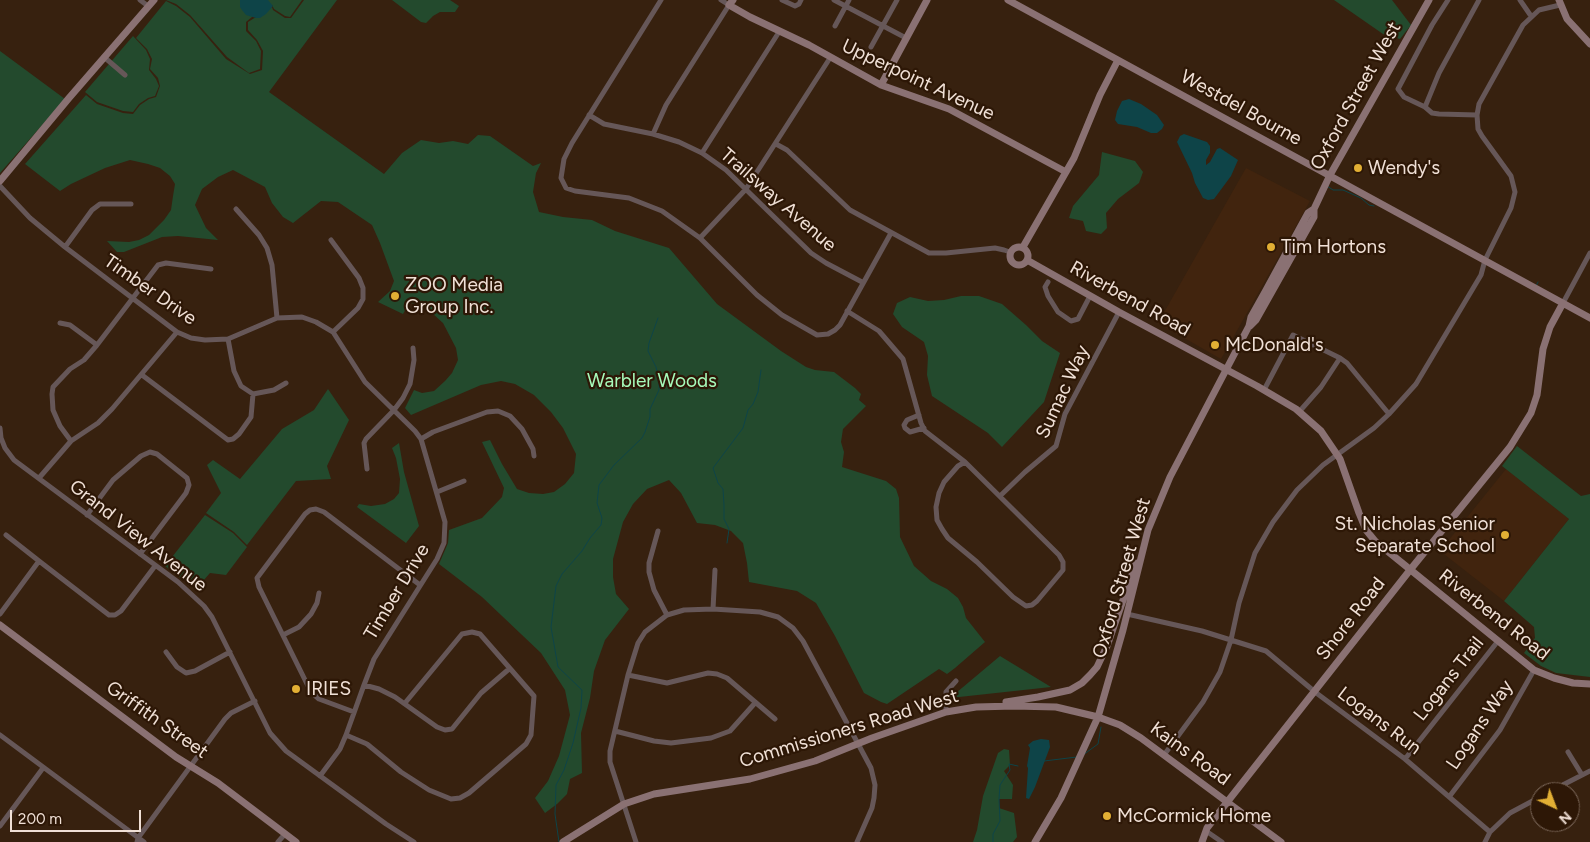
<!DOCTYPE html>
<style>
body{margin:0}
#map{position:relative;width:1590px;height:842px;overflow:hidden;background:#37210f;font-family:Figtree,sans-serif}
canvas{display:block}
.north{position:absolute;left:1530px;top:782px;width:50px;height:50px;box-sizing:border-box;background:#2d1706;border:1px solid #7b6759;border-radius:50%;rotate:137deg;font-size:14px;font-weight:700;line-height:20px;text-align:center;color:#f0e0d6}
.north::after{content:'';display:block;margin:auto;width:18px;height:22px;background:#e2af34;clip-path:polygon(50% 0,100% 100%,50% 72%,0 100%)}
.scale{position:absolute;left:10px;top:810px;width:131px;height:22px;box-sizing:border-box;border:2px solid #f0e0d6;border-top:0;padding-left:6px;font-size:15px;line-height:18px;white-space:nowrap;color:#f0e0d6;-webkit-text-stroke:4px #2d1706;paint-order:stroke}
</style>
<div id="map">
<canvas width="1590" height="842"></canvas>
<div class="north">N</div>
<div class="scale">200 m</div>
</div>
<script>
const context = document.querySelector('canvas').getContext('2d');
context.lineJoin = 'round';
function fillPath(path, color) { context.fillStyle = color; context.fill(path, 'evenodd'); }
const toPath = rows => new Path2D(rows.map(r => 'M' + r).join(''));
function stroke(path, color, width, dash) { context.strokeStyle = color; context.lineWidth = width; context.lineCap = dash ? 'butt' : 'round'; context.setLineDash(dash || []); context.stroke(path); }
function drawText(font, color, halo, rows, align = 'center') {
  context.font = font + ' Figtree,sans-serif'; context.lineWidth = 4.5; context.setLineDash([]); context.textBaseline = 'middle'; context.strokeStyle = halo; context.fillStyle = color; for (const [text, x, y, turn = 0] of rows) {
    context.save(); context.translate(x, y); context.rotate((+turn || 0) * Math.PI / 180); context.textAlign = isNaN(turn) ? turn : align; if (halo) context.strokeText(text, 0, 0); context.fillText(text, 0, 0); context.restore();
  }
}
fillPath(toPath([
 [1246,168,1310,201,1221,359,1158,323],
 [1506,469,1569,519,1504,601,1440,551]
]), '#41240e');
fillPath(toPath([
 [166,0,302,0,290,17,285,16,274,9,272,5,252,17,246,22,246,31,256,41,261,51,260,69,249,73,227,57,190,15,176,4],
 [304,0,337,0,269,92,384,174,402,153,421,140,439,143,453,141,468,144,478,135,490,136,533,166,541,163,536,173,533,192,539,212,563,217,592,220,615,231,669,248,717,304,781,351,806,367,815,370,834,372,855,388,861,394,859,400,866,406,843,429,841,442,844,452,842,467,886,481,896,489,899,498,900,537,914,566,931,581,947,589,958,598,963,607,966,618,985,642,955,668,947,674,939,669,887,704,881,702,864,693,835,636,816,603,797,591,749,582,747,563,743,543,731,531,715,525,697,523,681,493,669,480,647,489,633,504,623,522,613,559,613,577,616,594,629,609,605,640,594,671,590,698,581,733,582,773,570,779,567,794,557,804,545,813,535,798,548,781,559,756,570,715,565,690,541,653,482,597,439,564,448,543,449,530,482,518,502,497,504,488,482,442,490,440,502,464,517,489,529,493,543,494,554,492,565,484,574,473,576,454,563,428,551,412,534,395,515,384,501,381,481,385,411,415,405,408,414,390,422,393,434,391,445,381,452,373,458,360,456,348,443,323,422,304,409,303,403,314,378,302,390,291,394,281,380,243,372,225,338,202,321,201,293,223,283,217,272,203,265,187,233,170,218,177,202,189,195,205,206,228,218,240,178,236,162,237,124,252,117,252,107,241,129,242,139,240,149,235,164,220,171,210,173,196,175,184,170,176,160,168,148,164,130,160,105,168,71,184,60,191,25,164,86,95,97,104,123,113,133,114,140,105,149,99,156,97,160,86,158,78,150,69,152,59,147,49,136,38,166,1,176,6,190,17,226,59,250,74,262,70,263,51,257,40,248,30,248,22,272,7,273,10,285,18,291,18],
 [392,0,450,0,459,6,455,12,440,12,433,16,426,23,421,22],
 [1334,0,1392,0,1411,25,1400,39,1383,34],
 [133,36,146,50,150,59,149,70,156,79,159,86,155,96,148,98,139,104,133,112,123,111,97,102,85,92],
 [0,51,65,99,0,173],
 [1102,152,1135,161,1143,172,1139,183,1118,199,1106,213,1107,228,1101,234,1086,231,1083,221,1069,218,1073,206,1099,175],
 [961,296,979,296,1002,304,1026,325,1042,341,1060,353,1044,402,1002,447,988,433,932,396,927,375,928,356,924,342,902,327,893,314,897,303,910,297,928,301,944,300],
 [328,389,349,420,327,466,331,479,296,481,247,545,234,532,206,513,221,493,207,465,213,460,240,479,282,429,314,410],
 [399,443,404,472,419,526,406,543,357,507,359,504,371,506,385,504,394,499,399,493,400,479,396,458,392,448],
 [1517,446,1581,496,1590,494,1590,677,1556,673,1541,666,1524,653,1535,638,1534,627,1504,601,1569,519,1502,466],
 [205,515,233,533,247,547,226,575,210,573,196,589,165,566],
 [1000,656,1051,687,950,698],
 [1004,749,1009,750,1010,765,1004,771,1013,785,1012,799,999,799,999,808,1014,813,1017,837,1013,842,973,842,977,830,983,796,998,753]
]), '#234a2d');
fillPath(toPath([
 [240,0,268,0,273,6,266,14,260,18,256,18,246,15,242,10,240,7],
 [1129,99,1141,104,1157,115,1164,125,1162,129,1157,133,1151,133,1137,127,1118,124,1115,120,1117,111,1122,101],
 [1184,134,1207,142,1210,146,1210,153,1206,160,1206,165,1210,162,1217,149,1220,148,1238,160,1231,176,1214,199,1208,200,1203,198,1195,183,1192,173,1177,142,1180,136],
 [1041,739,1049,740,1050,747,1035,787,1029,799,1026,798,1028,768,1027,766,1030,748,1028,745,1033,741]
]), '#0e4448');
stroke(toPath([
 [1327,186,1333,190,1343,190,1361,198,1369,205,1374,206],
 [1536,286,1538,282],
 [727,543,729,529,724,519,724,505,723,489,718,483,713,468,743,428,748,410,753,404,758,392,761,370],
 [1083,755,1098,744,1101,727],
 [1044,761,1077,757],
 [559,842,555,814,556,785,564,770,573,743,581,708,582,690,558,667,551,627,556,586,562,574,582,551,590,538,601,525,602,518,597,503,599,485,614,465,642,438,645,432,650,417,650,409,659,390,659,381,656,367,648,351,649,343,658,318],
 [993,842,993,834,1000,821,999,799,1000,785,1010,770,1009,764,1018,766]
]), '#0e4448', 1);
stroke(toPath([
 [140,0,148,6],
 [661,0,572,143,564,159,561,178,566,188,575,191,629,198,662,211,700,238,757,295,782,315,817,335,828,334,835,330,840,325,891,233],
 [782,0,795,6,799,4,801,0],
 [834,0,906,38],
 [1448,0,1432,25,1398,89,1404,97,1425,107,1439,73,1479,0],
 [1520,0,1531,16],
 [835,26,849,0],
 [871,47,897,0],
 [104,57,125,75],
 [1425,107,1432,113,1439,114,1477,115],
 [589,115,604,124,653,134,679,142,702,153,726,170,811,253,826,263,862,282],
 [653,134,666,105,729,5,721,0],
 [776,144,787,150,850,210,929,253,946,253,995,248,1004,250,1010,252],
 [702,153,779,32],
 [0,186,30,218,65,247,177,332,191,338,205,340,228,339,277,318,302,317,316,322,333,332,365,382,415,431,421,439,445,522,444,543,437,559,374,659,364,685,346,735,340,749,320,776],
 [236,209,259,235,267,248,272,265,277,318],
 [700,238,746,189,830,58],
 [331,240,359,278,363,288,363,299,358,308,333,332],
 [65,247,92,210,100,204,131,204],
 [1048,282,1045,287,1048,296,1058,312,1071,321,1078,319,1090,296],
 [1563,303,1590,253],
 [847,311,879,331,903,359,921,423,925,431,965,462,1059,555,1063,562,1063,570,1037,601,1032,605,1026,606,1013,597,977,562,948,538,942,529,937,520,936,507,939,493,944,482,958,466,965,462],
 [60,323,70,325,97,345],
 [228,339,234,371,241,386,253,394,274,390,286,383],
 [1340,358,1347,363,1389,414],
 [142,375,228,440,233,439,239,434,251,417,253,394],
 [1264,390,1293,335,1340,358,1321,387,1299,412],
 [919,415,907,420,904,425,905,428,910,432,924,428],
 [0,428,1,438,5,448,14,460,178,582,204,606,212,617,270,733,286,751,386,824,414,842],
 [421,439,433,432,487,412,498,411,510,416,522,429,533,449,534,456],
 [71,441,60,426,53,410,52,394,53,387,70,369,84,360,97,345,158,265,166,263,211,269],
 [367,469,364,443,366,439,394,410,403,398,410,384,414,360,413,348],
 [39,478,71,441,98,423,112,409,177,332],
 [437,492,464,481],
 [1000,496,1025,472,1056,446,1065,414,1119,312],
 [87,515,113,480,141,456,150,452,157,454,187,478,189,485,186,493,140,554],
 [658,531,649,563,649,572,654,590,667,615],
 [6,535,39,561],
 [713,609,715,570],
 [0,614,39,561,109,615,115,615,121,611,155,566],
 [1127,614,1202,631,1266,651,1315,692,1405,759,1490,832],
 [283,635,299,627,311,614,317,603,319,593],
 [166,652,177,667,186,673,195,671,230,652],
 [628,675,667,683,708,673,717,674,727,678,775,719],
 [364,685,379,689,395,697,437,727,445,730,452,729,481,693,509,669],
 [354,712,319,699,311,692,259,587,257,578,305,514,310,510,316,509,324,512,420,585],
 [946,712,946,692,956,681],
 [615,731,654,741,671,743,711,738,730,731,755,703],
 [0,735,144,842],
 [346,735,367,744,401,772,429,790,451,799,460,798,469,793,526,744,531,735,534,696,480,634,472,632,462,634,405,703],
 [1568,752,1582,775],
 [1164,755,1203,702,1220,672,1231,640,1239,603,1255,553,1273,522,1297,490,1323,465,1374,428,1389,414,1416,384,1481,275,1485,260,1511,208,1515,192,1511,176,1482,136,1478,129,1477,115,1479,104,1523,25,1539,10,1560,5],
 [1405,759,1498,641],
 [1549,792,1590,771],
 [1449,797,1500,730,1534,670],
 [0,826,43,768],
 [1206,831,1222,842],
 [137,842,138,838,225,719,231,713,255,701],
 [278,842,285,834],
 [636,842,610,762,610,751,628,675,638,643,645,632,667,615,684,610,713,609,760,612,778,617,793,628,803,641,871,768,875,785,874,798,872,808,857,842],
 [1485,842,1490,832,1510,813,1540,797]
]), '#665758', 5);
stroke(toPath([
 [733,0,729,5,750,17,809,45,881,85,949,109,1066,172],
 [1008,0,1590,318],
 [1559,0,1567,19,1590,44],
 [881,85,927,0],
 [0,181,69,98,154,0],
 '1010 256a9 9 0 1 1 18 0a9 9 0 1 1-18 0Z',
 [1023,247,1074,158,1100,95,1118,60],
 [1027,260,1119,312,1257,386,1296,409,1321,431,1340,459,1359,513,1366,530,1375,541,1534,670,1554,678,1573,683,1590,684],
 [1250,326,1256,320,1314,217,1314,209],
 [0,625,176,757,218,783,296,842],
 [1006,702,1038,697,1070,690,1082,683,1090,675,1097,667,1107,646,1136,563],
 [563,842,624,804,654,794,750,779,815,761,872,738,946,712,976,707,1014,706,1056,707,1098,717,1120,725,1141,738,1281,842],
 [1035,842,1061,798,1098,717,1123,630,1148,530,1170,477,1249,326,1251,317,1265,292,1308,213,1314,209,1330,175,1429,0],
 [1202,842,1207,828,1228,801,1410,570,1510,447,1531,413,1537,395,1543,349,1550,327,1563,303]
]), '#8a7173', 7);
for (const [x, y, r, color] of [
 [1358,168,5,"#e2af34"],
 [1271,247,5,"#e2af34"],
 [395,296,5,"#e2af34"],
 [1215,345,5,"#e2af34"],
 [1505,535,5,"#e2af34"],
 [296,689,5,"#e2af34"],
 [1107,816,5,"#e2af34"]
]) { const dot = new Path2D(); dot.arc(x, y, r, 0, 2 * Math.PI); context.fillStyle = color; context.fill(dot); stroke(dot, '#2d1706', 2); }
drawText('19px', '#f0e0d6', '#2d1706', [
 ["Upperpoint Avenue",918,80,25],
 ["Oxford Street West",1356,96,-61],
 ["Westdel Bourne",1241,108,29],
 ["Trailsway Avenue",778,200,41],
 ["Timber Drive",150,290,35],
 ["Riverbend Road",1130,299,29],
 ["Sumac Way",1063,392,-65],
 ["Grand View Avenue",138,536,38],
 ["Oxford Street West",1122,578,-74],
 ["Timber Drive",397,592,-59],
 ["Riverbend Road",1494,615,38],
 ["Shore Road",1351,619,-52],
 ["Logans Trail",1449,679,-52],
 ["Griffith Street",157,720,35],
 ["Logans Run",1379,721,37],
 ["Logans Way",1480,725,-56],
 ["Commissioners Road West",849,729,-17],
 ["Kains Road",1190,754,36]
]);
drawText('19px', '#f0e0d6', '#2d1706', [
 ["Wendy's",1368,168],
 ["Tim Hortons",1281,247],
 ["ZOO Media",405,285],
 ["Group Inc.",405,307],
 ["McDonald's",1225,345],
 ["St. Nicholas Senior",1495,524,"right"],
 ["Separate School",1495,546,"right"],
 ["IRIES",306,689],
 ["McCormick Home",1117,816]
], 'left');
drawText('19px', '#a7faba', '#2d1706', [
 ["Warbler Woods",652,381]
]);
</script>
